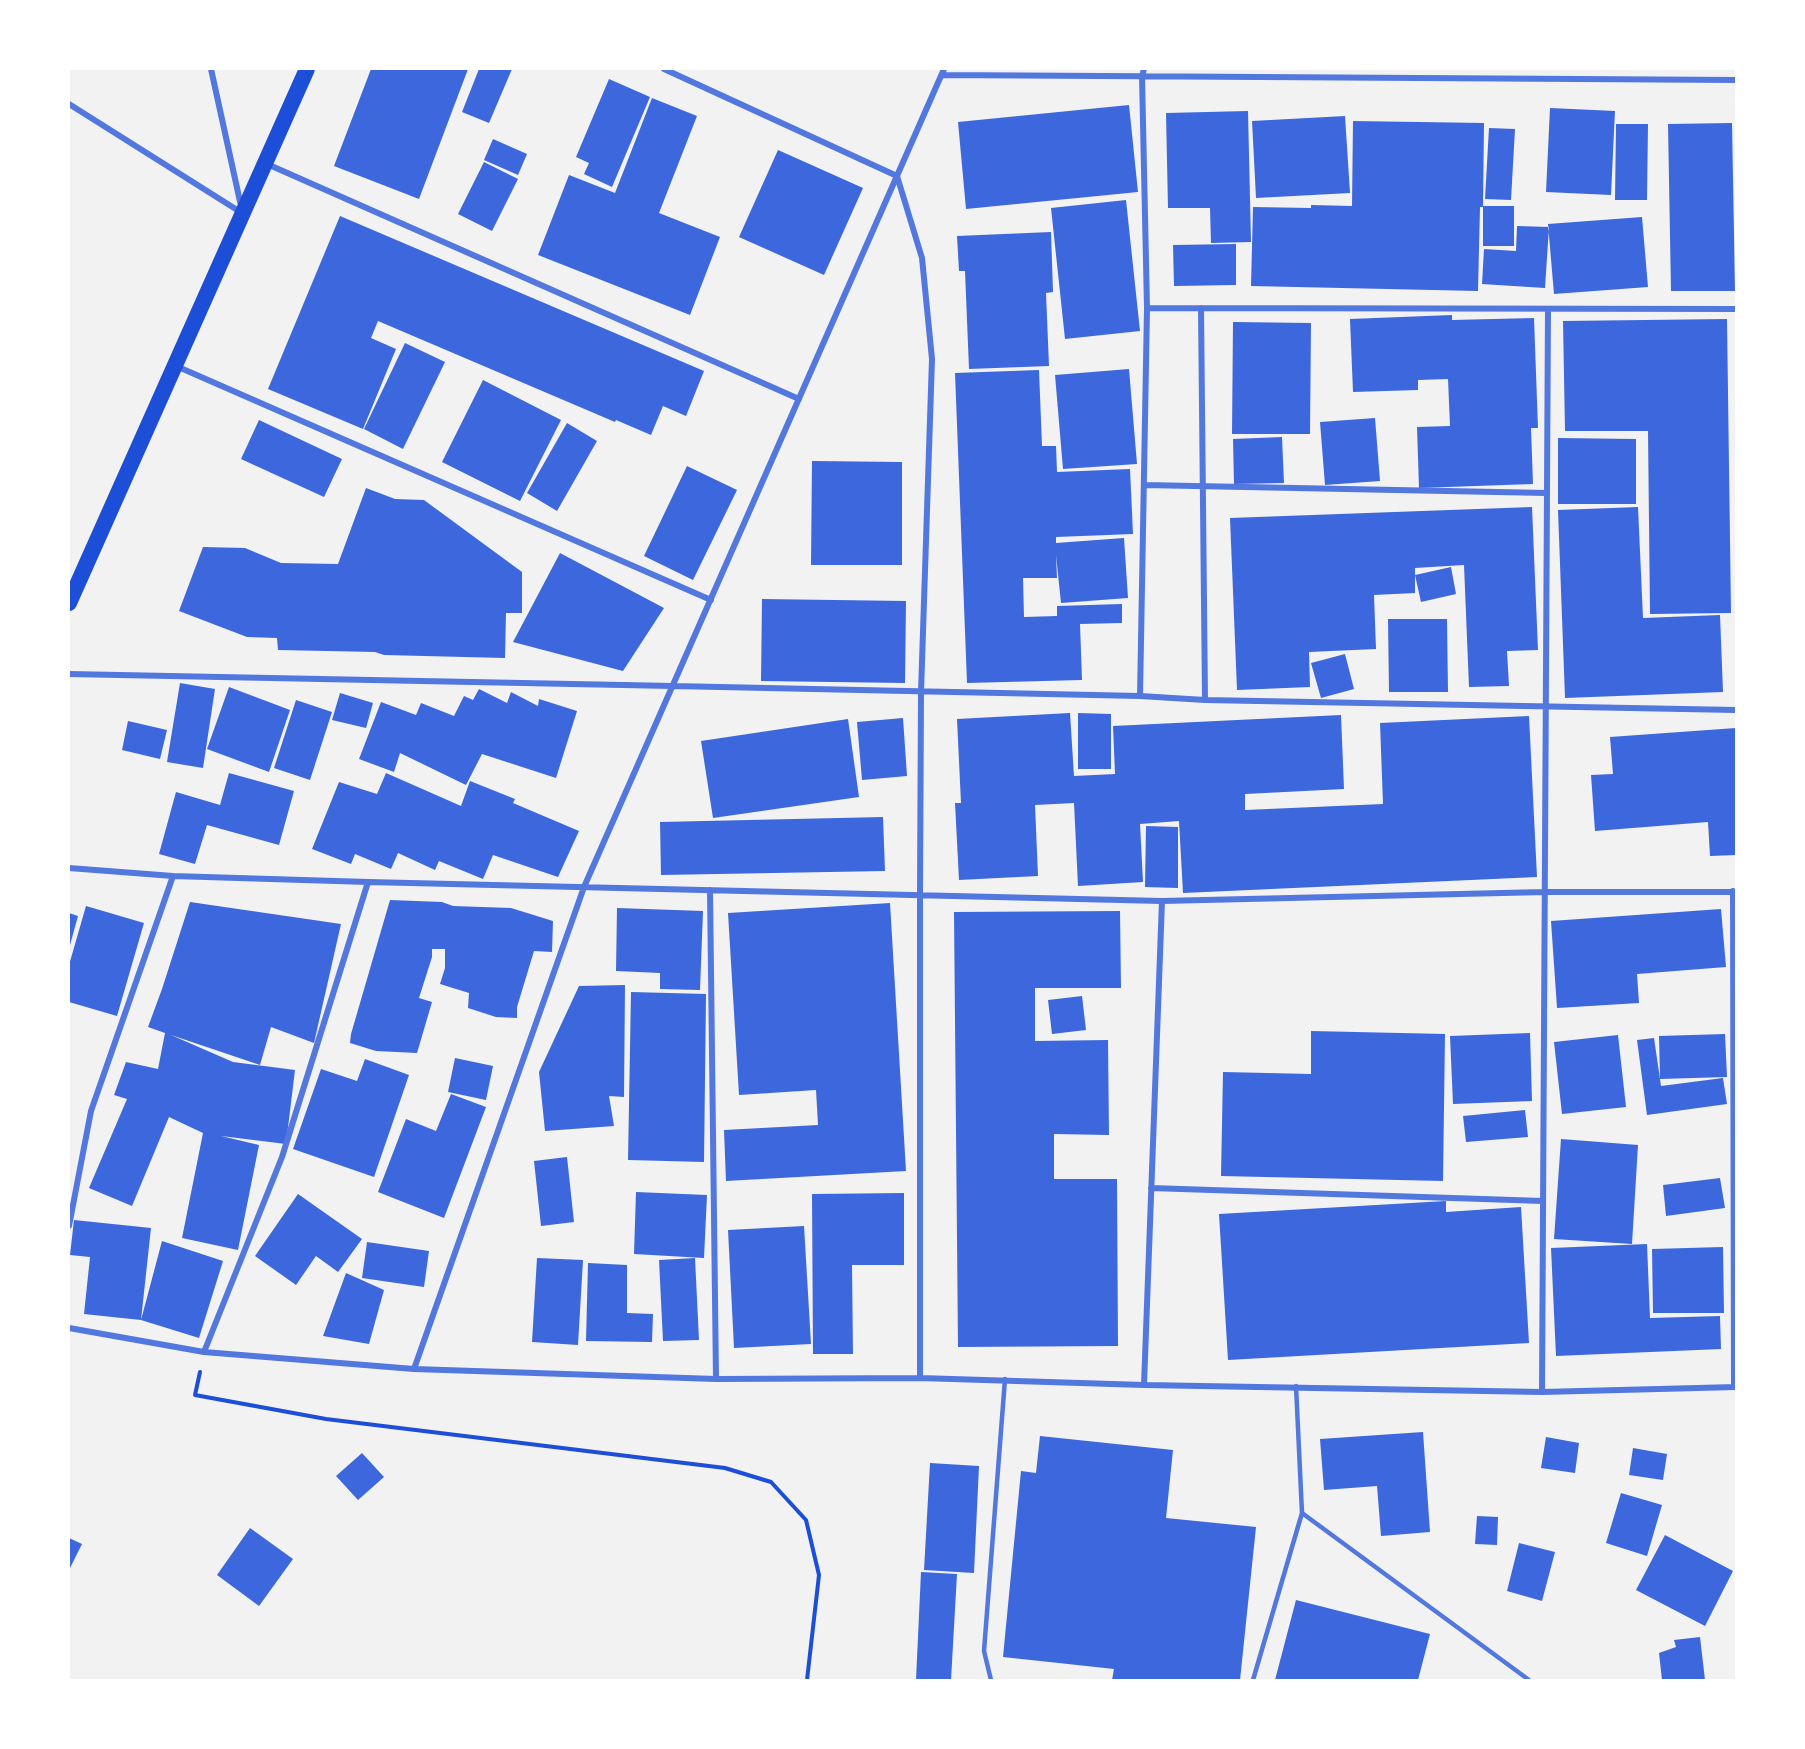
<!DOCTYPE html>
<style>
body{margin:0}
#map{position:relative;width:1805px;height:1749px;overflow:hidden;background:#f2f2f2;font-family:Roboto,sans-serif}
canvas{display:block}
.frame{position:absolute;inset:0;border:70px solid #fff;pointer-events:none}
</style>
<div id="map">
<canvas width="1805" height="1749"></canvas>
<div class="frame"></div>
</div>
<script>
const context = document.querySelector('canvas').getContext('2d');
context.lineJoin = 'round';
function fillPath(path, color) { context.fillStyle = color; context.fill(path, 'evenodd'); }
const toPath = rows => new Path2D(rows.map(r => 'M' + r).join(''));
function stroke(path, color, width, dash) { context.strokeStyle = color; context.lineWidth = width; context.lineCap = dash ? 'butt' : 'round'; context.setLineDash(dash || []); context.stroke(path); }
fillPath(toPath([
 [371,69,468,69,419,199,334,166],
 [479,69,512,69,489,123,462,112],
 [609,79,650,97,612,187,584,174,589,163,576,157],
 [652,98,697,116,659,213,720,237,690,315,538,255,569,175,615,193],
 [1129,105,1138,192,966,209,958,122],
 [1550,108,1615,111,1611,195,1546,192],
 [1248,111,1251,242,1211,243,1210,208,1168,208,1166,113],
 [1345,116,1350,193,1256,198,1252,121],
 [1353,121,1484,123,1483,207,1480,207,1478,291,1251,286,1253,207,1311,208,1311,205,1352,206],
 [1732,123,1735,291,1671,291,1668,124],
 [1616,124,1648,124,1647,200,1615,200],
 [1489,128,1515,129,1511,200,1485,199],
 [493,139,527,154,518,175,484,160],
 [778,150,863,188,824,275,739,237],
 [484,162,518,179,492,231,458,214],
 [1126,200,1140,331,1065,339,1051,208],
 [1483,206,1514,206,1514,246,1483,246],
 [340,216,704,371,686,416,663,406,651,435,616,420,615,422,378,321,371,338,396,349,363,429,268,389],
 [1642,217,1648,287,1554,294,1548,224],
 [1517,226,1549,227,1545,288,1482,284,1484,249,1516,251],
 [1051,232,1053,292,1046,293,1049,366,969,369,965,271,959,271,957,236],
 [1236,244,1236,285,1174,286,1173,245],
 [1452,315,1452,320,1534,318,1538,428,1531,428,1533,484,1419,488,1417,427,1450,426,1448,379,1418,380,1418,390,1353,392,1350,319],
 [1727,319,1731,613,1650,614,1648,431,1565,431,1563,321],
 [1233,322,1311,323,1310,434,1232,434],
 [405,343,445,362,403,449,364,429],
 [1129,369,1137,464,1063,469,1055,375],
 [1039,370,1042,446,1056,446,1057,472,1130,469,1133,534,1056,537,1056,543,1124,538,1128,598,1061,603,1056,555,1057,578,1023,578,1024,617,1057,616,1057,606,1122,604,1122,623,1080,624,1082,680,967,683,955,373],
 [483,380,561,420,520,501,442,462],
 [1375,418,1380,481,1325,485,1320,422],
 [259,420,342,459,324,497,241,459],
 [567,423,597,441,557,511,527,493],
 [1282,437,1284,483,1234,484,1233,439],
 [1558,438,1636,439,1636,504,1558,504],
 [812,461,902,462,902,565,811,565],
 [687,466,737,490,693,580,644,556],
 [366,488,395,499,424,500,522,572,522,613,506,613,505,658,384,655,375,652,278,650,277,638,247,637,179,611,203,547,245,548,281,563,338,564],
 [1532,507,1538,650,1507,651,1509,686,1469,687,1464,565,1415,568,1415,593,1374,595,1376,649,1309,652,1310,687,1237,690,1230,518],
 [1638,507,1643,618,1720,615,1723,692,1565,698,1558,510],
 [560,553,664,608,623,671,513,642],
 [1451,567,1456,594,1421,602,1415,575],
 [762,599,906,601,905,683,761,681],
 [1388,619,1447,619,1448,692,1389,692],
 [1345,654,1354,689,1321,698,1311,663],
 [180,683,215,689,203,768,167,762],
 [229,687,290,710,269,772,207,749],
 [479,689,507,703,511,692,538,706,539,699,577,711,556,778,482,754,466,785,400,753,394,772,359,759,381,702,416,715,421,703,454,716,464,696,473,700],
 [340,693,373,703,366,728,332,720],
 [296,700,332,712,310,780,274,768],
 [1070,713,1074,776,1115,774,1113,726,1341,715,1344,789,1245,794,1245,810,1383,804,1380,723,1529,716,1537,877,1183,893,1179,821,1140,824,1143,882,1078,886,1074,803,1035,805,1038,876,959,880,955,803,961,803,957,719],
 [1078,713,1111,714,1111,769,1078,769],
 [903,718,907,776,862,780,857,722],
 [848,719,859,797,713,818,701,741],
 [128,721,167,730,160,759,122,750],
 [1736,728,1736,855,1710,856,1708,822,1595,831,1591,775,1613,774,1610,737],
 [229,773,294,791,279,845,207,825,195,864,159,854,176,792,220,805],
 [386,773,461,806,470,781,515,799,513,803,579,831,558,877,493,855,483,879,439,861,435,870,398,853,391,869,355,854,351,864,312,849,339,782,377,794],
 [883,817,885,871,661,875,660,822],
 [1146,826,1178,827,1178,888,1145,887],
 [390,900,442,902,453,906,511,908,553,921,552,952,534,951,517,1007,517,1018,496,1017,468,1008,469,993,440,984,445,968,445,949,432,949,432,957,419,998,432,1002,417,1053,376,1051,350,1043,351,1034],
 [190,902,341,924,314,1043,271,1027,260,1065,171,1035,233,1062,295,1070,286,1144,221,1136,259,1145,238,1250,182,1238,203,1133,169,1117,132,1206,89,1188,127,1099,114,1095,126,1062,158,1069,165,1033,148,1027,162,989],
 [890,903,906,1171,726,1181,724,1130,818,1125,816,1090,739,1095,728,913],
 [86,906,144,923,117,1016,69,1002,69,965],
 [617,908,703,911,700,990,660,989,660,973,616,971],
 [1721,909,1726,967,1637,974,1639,1003,1557,1008,1551,921],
 [1120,911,1121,988,1035,988,1035,1041,1108,1040,1109,1135,1054,1134,1054,1179,1117,1179,1118,1346,958,1347,954,912],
 [69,913,78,916,70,945,69,945],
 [625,985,624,1097,609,1096,614,1126,545,1131,539,1072,579,986],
 [631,992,706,994,704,1162,628,1160],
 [1082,996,1086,1030,1052,1034,1048,1000],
 [1311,1031,1445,1034,1443,1181,1221,1176,1223,1072,1311,1074],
 [1530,1033,1532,1101,1453,1104,1450,1036],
 [1725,1034,1727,1077,1660,1079,1659,1036],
 [1618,1035,1626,1107,1562,1114,1554,1042],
 [1654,1038,1661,1086,1723,1078,1727,1104,1647,1115,1637,1040],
 [455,1058,493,1066,486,1100,448,1092],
 [365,1059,409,1075,374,1177,293,1149,321,1069,357,1081],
 [451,1094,486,1107,444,1218,378,1192,406,1119,436,1131],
 [1525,1110,1528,1137,1466,1142,1463,1116],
 [1561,1139,1638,1145,1632,1244,1554,1239],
 [567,1157,574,1222,541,1226,534,1161],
 [1720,1178,1725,1208,1666,1216,1663,1185],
 [636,1192,707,1195,704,1258,634,1254],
 [904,1193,904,1265,852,1265,853,1354,813,1354,812,1194],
 [298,1194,362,1239,338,1272,316,1256,296,1285,255,1256],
 [1446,1201,1446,1212,1521,1207,1529,1343,1228,1360,1219,1214],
 [74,1220,151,1228,141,1320,84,1314,90,1257,70,1255],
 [804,1226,811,1344,734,1348,728,1230],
 [162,1241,223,1261,199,1338,141,1320],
 [367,1242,429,1251,424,1287,362,1278],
 [1647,1244,1650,1318,1720,1316,1721,1349,1556,1356,1551,1248],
 [1723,1247,1724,1313,1653,1313,1652,1249],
 [537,1258,583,1260,578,1345,532,1342],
 [695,1258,699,1340,663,1341,659,1260],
 [588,1263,627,1265,627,1313,653,1314,652,1342,586,1341],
 [346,1273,384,1290,369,1344,323,1336],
 [1423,1432,1430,1532,1381,1536,1377,1486,1324,1490,1320,1439],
 [1040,1436,1173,1450,1166,1518,1256,1527,1240,1680,1112,1680,1114,1669,1003,1657,1021,1471,1036,1473],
 [1546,1437,1579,1443,1575,1473,1541,1468],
 [1633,1448,1667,1454,1663,1480,1629,1475],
 [362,1453,384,1477,358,1500,336,1476],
 [930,1463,979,1466,974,1573,924,1570],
 [1621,1493,1662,1505,1647,1556,1606,1543],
 [1477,1516,1498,1517,1497,1545,1475,1544],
 [250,1528,293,1559,259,1606,217,1575],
 [1665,1535,1733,1571,1705,1626,1636,1590],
 [69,1538,82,1544,69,1570],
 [1519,1543,1555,1552,1542,1601,1507,1591],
 [921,1572,957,1574,951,1680,916,1680],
 [1296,1600,1430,1634,1418,1680,1275,1680],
 [1700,1637,1705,1680,1662,1680,1659,1653,1676,1647,1674,1640]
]), '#3d67dc');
stroke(toPath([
 [200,1372,195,1395,326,1419,725,1468,771,1482,806,1520,819,1575,807,1680]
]), '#1d4ed8', 4);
stroke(toPath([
 [1302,1513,1529,1680],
 [991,1680,984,1651,1005,1379],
 [1253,1680,1302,1513,1296,1386]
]), '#5277de', 4.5);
stroke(toPath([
 [211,69,241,206],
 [664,69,897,176,922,258,932,359,921,692,920,894,920,1378],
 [942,75,1736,80],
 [69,104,242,213],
 [267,164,799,399],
 [1147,308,1736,309],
 [1201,308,1205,700],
 [176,366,711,600],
 [1144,485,1547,493],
 [69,674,673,686,1140,696,1205,700,1736,710],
 [1140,696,1147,308,1142,76,1144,69],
 [69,868,173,876,368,882,1162,901,1545,892,1736,892],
 [710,890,716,1379],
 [1733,891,1734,1387],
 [1151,1188,1543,1201],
 [69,1226,91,1111,173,876],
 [69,1328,204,1352,414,1369,716,1379,920,1378,1144,1385,1542,1392,1736,1387],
 [204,1352,282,1157,368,882],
 [414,1369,584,887,944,69],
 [1144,1385,1162,901],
 [1542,1392,1548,309]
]), '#5277de', 6);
stroke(toPath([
 [69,603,307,69]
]), '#1d4ed8', 16);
</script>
